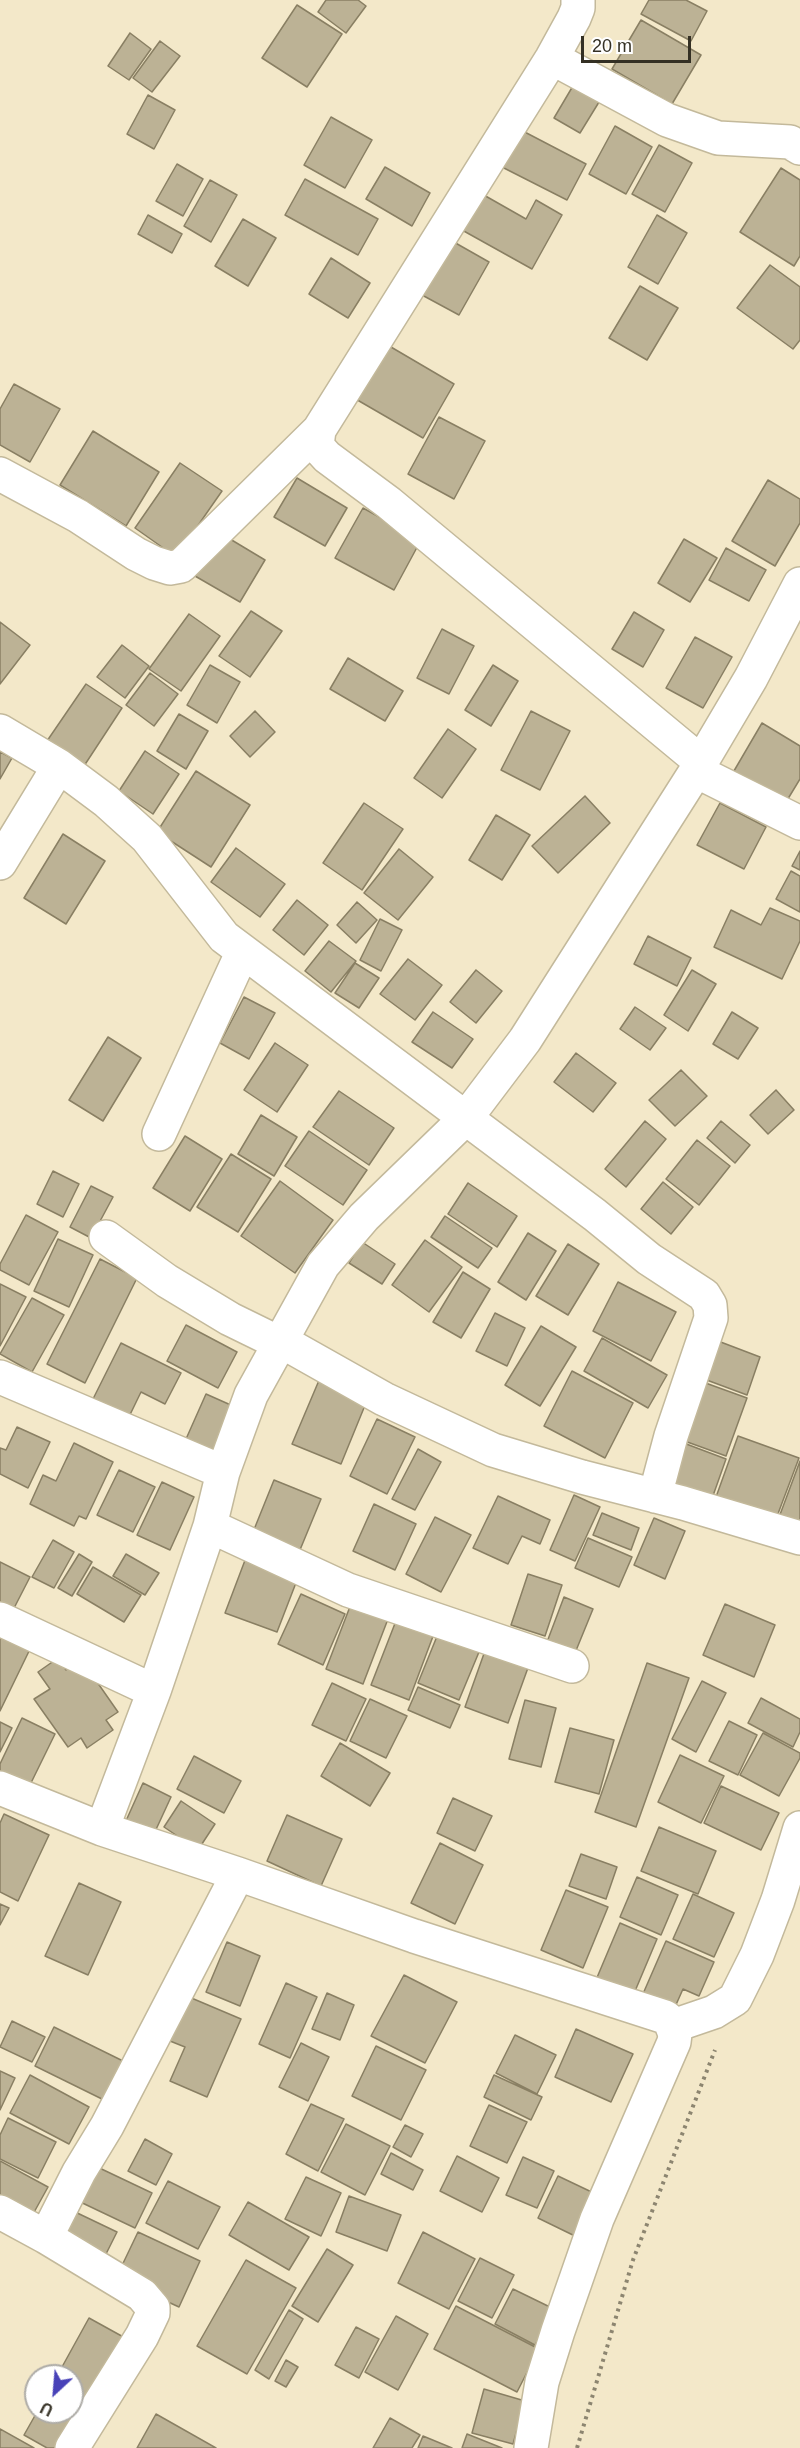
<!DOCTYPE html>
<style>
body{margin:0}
#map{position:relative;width:800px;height:2448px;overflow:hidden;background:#f3e8c9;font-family:Helvetica,sans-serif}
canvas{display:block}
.north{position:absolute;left:24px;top:2364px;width:60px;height:60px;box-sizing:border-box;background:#fff;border:2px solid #aeaca7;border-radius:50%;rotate:206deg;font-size:16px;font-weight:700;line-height:24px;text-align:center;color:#343024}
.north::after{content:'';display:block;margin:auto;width:21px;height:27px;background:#4842b8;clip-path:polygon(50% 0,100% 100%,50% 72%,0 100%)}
.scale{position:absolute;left:581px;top:36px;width:110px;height:27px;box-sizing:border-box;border:3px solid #343024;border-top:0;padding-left:8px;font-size:18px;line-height:21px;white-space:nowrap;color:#343024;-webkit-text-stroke:4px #fff;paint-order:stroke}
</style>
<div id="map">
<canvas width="800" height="2448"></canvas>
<div class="north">U</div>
<div class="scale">20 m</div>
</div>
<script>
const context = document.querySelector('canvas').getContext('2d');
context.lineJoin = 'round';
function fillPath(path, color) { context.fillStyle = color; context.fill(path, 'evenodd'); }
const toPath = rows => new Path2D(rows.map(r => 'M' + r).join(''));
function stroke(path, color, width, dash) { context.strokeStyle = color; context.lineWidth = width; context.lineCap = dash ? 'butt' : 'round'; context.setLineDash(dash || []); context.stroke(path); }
const building = toPath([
 [326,0,358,0,366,6,346,33,318,12,326,0],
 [649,0,686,0,707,11,691,41,641,14,649,0],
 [297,5,342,34,307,87,262,58,297,5],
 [641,20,701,55,672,104,612,69,641,20],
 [130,33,151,49,129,80,108,66,130,33],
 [160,41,180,56,152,92,133,78,160,41],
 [580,74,607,89,580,133,554,118,580,74],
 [148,95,175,110,154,149,127,134,148,95],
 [331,117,372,140,345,188,304,165,331,117],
 [615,126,652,147,626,194,589,174,615,126],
 [517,128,586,164,567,200,498,165,517,128],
 [659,145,692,163,665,212,632,194,659,145],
 [177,164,203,179,183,216,156,201,177,164],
 [385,167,430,193,412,226,366,199,385,167],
 [781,168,800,180,800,256,794,266,740,232,781,168],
 [305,179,378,219,358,255,285,215,305,179],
 [210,180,237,195,211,242,184,226,210,180],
 [482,194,526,219,536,200,562,215,532,269,462,230,482,194],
 [148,215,182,234,172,253,138,234,148,215],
 [657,215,687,233,658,284,628,267,657,215],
 [243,219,276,238,248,286,215,266,243,219],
 [452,241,489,262,459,315,422,295,452,241],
 [331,258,370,283,348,318,309,294,331,258],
 [770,265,800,287,800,340,793,349,737,308,770,265],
 [640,286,678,308,647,360,609,338,640,286],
 [379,340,454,384,423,438,347,394,379,340],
 [14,384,60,409,30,462,0,445,0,409,14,384],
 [439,417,485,441,454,499,408,474,439,417],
 [93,431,159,472,126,526,60,485,93,431],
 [180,463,222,491,176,557,135,528,180,463],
 [297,478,347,508,325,546,274,517,297,478],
 [768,480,800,499,800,523,775,566,732,541,768,480],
 [363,508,421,540,394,590,335,558,363,508],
 [220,533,265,560,240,602,195,576,220,533],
 [684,539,717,558,690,602,658,583,684,539],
 [726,548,766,570,749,601,709,580,726,548],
 [251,611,282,631,250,677,219,656,251,611],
 [634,612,664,630,643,667,612,649,634,612],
 [189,614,220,636,181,691,149,669,189,614],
 [0,622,30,645,0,684,0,622],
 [442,629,474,646,449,694,417,678,442,629],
 [695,637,732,657,703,708,666,688,695,637],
 [122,645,149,666,125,698,97,677,122,645],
 [348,658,403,691,385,721,330,689,348,658],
 [210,665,240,682,217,723,187,705,210,665],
 [493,665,518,681,491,726,465,710,493,665],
 [150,673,178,694,154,726,126,705,150,673],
 [86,684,122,708,84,766,47,741,86,684],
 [255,711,275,732,250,757,230,736,255,711],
 [531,711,570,731,540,790,501,770,531,711],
 [179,714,208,731,186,769,157,751,179,714],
 [762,723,800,746,800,779,783,807,731,776,762,723],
 [448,729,476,749,442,798,414,778,448,729],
 [145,751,179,774,153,814,119,791,145,751],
 [0,752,12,758,0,779,0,752],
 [196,771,250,805,211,867,157,832,196,771],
 [585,796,610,823,558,873,532,846,585,796],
 [364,803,403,829,362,890,323,863,364,803],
 [720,803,766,827,744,869,697,845,720,803],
 [496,815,530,835,502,880,469,860,496,815],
 [63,834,105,861,66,924,24,898,63,834],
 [236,848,285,884,260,917,211,882,236,848],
 [399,849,433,877,398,920,364,893,399,849],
 [800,851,800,870,792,866,800,851],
 [791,871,800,876,800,912,776,899,791,871],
 [297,900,328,925,304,955,273,930,297,900],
 [357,902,377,920,356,943,337,925,357,902],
 [770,908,800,921,800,941,782,979,714,947,731,910,761,925,770,908],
 [380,919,402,930,381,971,360,960,380,919],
 [648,936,691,958,677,986,634,964,648,936],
 [329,941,356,961,331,992,305,971,329,941],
 [408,959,442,985,415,1020,380,994,408,959],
 [355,963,379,978,359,1008,335,993,355,963],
 [476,970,502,991,476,1023,450,1002,476,970],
 [692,970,716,984,688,1031,664,1015,692,970],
 [244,997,275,1013,249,1059,220,1043,244,997],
 [635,1007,666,1028,650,1050,620,1029,635,1007],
 [433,1012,473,1039,452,1068,412,1042,433,1012],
 [732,1012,758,1028,738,1059,713,1044,732,1012],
 [108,1037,141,1058,103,1121,69,1100,108,1037],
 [275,1043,308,1065,277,1112,244,1090,275,1043],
 [576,1053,616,1083,593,1112,554,1082,576,1053],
 [681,1070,707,1096,675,1126,649,1100,681,1070],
 [776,1090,794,1110,768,1134,750,1115,776,1090],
 [339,1091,394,1128,369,1165,313,1127,339,1091],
 [261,1115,297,1137,274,1176,238,1154,261,1115],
 [645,1121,666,1139,626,1187,605,1169,645,1121],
 [721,1121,750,1145,735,1163,707,1138,721,1121],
 [309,1131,367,1170,343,1205,285,1166,309,1131],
 [185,1136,222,1159,190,1211,153,1188,185,1136],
 [697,1140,730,1166,699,1205,666,1179,697,1140],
 [231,1154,271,1179,238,1232,197,1207,231,1154],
 [53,1171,79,1184,63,1217,37,1204,53,1171],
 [280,1181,333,1220,295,1273,241,1236,280,1181],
 [663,1182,693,1207,671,1234,641,1209,663,1182],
 [468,1183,517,1216,497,1247,448,1214,468,1183],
 [91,1186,113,1197,91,1238,70,1227,91,1186],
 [26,1215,58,1232,29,1285,0,1270,0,1264,26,1215],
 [445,1216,492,1248,478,1268,431,1237,445,1216],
 [528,1233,556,1251,526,1300,498,1282,528,1233],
 [58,1239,93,1255,69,1307,34,1291,58,1239],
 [425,1240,462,1267,429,1312,392,1285,425,1240],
 [362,1242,395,1264,382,1284,349,1263,362,1242],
 [568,1244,599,1264,568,1315,536,1296,568,1244],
 [100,1259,137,1278,85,1383,47,1364,100,1259],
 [463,1272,490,1289,461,1338,433,1322,463,1272],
 [618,1282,676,1312,651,1361,593,1331,618,1282],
 [0,1284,26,1297,0,1346,0,1284],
 [32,1298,64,1315,32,1372,0,1354,32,1298],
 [495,1313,525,1328,507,1366,476,1351,495,1313],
 [186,1325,237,1352,218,1388,167,1361,186,1325],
 [541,1326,576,1347,540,1406,505,1385,541,1326],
 [602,1338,667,1375,648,1408,584,1371,602,1338],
 [718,1341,760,1357,747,1395,704,1379,718,1341],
 [121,1343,181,1373,165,1404,141,1392,125,1425,89,1407,121,1343],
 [572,1371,633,1403,605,1458,544,1426,572,1371],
 [320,1378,368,1398,341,1464,292,1444,320,1378],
 [700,1381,747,1398,726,1456,679,1439,700,1381],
 [206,1394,233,1406,213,1451,186,1439,206,1394],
 [377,1419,415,1437,387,1494,350,1476,377,1419],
 [17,1427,50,1442,28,1488,0,1474,0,1448,6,1450,17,1427],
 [738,1436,799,1458,776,1519,716,1497,738,1436],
 [681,1442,726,1459,709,1507,664,1491,681,1442],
 [74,1443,113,1462,86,1519,79,1516,74,1526,30,1504,43,1475,56,1481,74,1443],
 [418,1449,441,1462,415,1510,392,1499,418,1449],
 [800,1461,800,1528,778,1520,800,1461],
 [119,1470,155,1487,133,1532,97,1515,119,1470],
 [274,1480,321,1499,295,1562,249,1542,274,1480],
 [162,1482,194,1497,170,1550,137,1535,162,1482],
 [574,1495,600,1507,575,1561,550,1550,574,1495],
 [498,1496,550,1520,540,1544,522,1536,508,1564,473,1548,498,1496],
 [374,1504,416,1524,395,1570,353,1551,374,1504],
 [602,1513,639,1528,631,1550,593,1535,602,1513],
 [435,1517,471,1535,441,1592,406,1574,435,1517],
 [654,1518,685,1531,665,1579,634,1565,654,1518],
 [588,1538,632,1557,619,1587,575,1568,588,1538],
 [53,1540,74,1552,54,1588,32,1577,53,1540],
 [79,1554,92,1562,72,1596,58,1588,79,1554],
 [126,1554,159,1573,145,1595,113,1576,126,1554],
 [247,1555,299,1575,277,1632,225,1613,247,1555],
 [0,1562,30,1577,11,1614,0,1608,0,1562],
 [93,1567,141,1595,124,1622,77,1594,93,1567],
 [528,1574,562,1585,545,1636,511,1625,528,1574],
 [301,1594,345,1614,323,1665,278,1644,301,1594],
 [564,1597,593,1609,575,1653,547,1642,564,1597],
 [351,1604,388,1619,363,1684,326,1669,351,1604],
 [725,1604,775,1625,754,1677,703,1655,725,1604],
 [401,1608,438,1623,409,1700,371,1685,401,1608],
 [442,1624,484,1640,459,1700,418,1683,442,1624],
 [0,1629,32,1645,0,1711,0,1629],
 [486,1648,529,1665,508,1723,465,1707,486,1648],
 [58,1658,66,1670,81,1659,118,1712,106,1720,113,1730,87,1748,81,1738,68,1747,34,1699,50,1689,38,1672,58,1658],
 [647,1663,689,1678,636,1827,595,1812,647,1663],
 [702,1681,726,1693,696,1752,672,1739,702,1681],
 [332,1683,366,1699,346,1741,312,1725,332,1683],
 [418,1687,460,1705,450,1728,408,1710,418,1687],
 [761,1698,800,1719,800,1732,793,1747,748,1723,761,1698],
 [370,1699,407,1716,386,1758,350,1741,370,1699],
 [525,1700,556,1708,541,1767,509,1759,525,1700],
 [22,1718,55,1734,28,1789,0,1775,0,1764,22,1718],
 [729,1721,757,1735,738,1775,709,1761,729,1721],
 [0,1722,12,1728,0,1752,0,1722],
 [570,1728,614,1740,599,1794,555,1782,570,1728],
 [763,1733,800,1753,800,1758,779,1796,740,1775,763,1733],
 [340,1743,390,1773,370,1806,321,1776,340,1743],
 [680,1755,724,1776,701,1823,658,1802,680,1755],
 [194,1756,241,1781,224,1813,177,1789,194,1756],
 [143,1783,171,1797,153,1836,125,1823,143,1783],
 [721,1786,779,1813,761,1850,704,1823,721,1786],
 [453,1798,492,1816,475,1851,437,1833,453,1798],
 [181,1801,215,1824,198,1850,164,1827,181,1801],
 [4,1814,49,1835,18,1901,0,1892,0,1823,4,1814],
 [287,1815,342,1839,321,1886,267,1861,287,1815],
 [659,1827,716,1851,698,1894,641,1871,659,1827],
 [440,1843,483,1865,455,1924,411,1903,440,1843],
 [581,1854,617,1867,606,1899,569,1886,581,1854],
 [637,1877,678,1895,661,1935,620,1917,637,1877],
 [79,1883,121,1902,88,1975,45,1956,79,1883],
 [566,1890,608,1907,583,1968,541,1950,566,1890],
 [693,1894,734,1913,714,1957,673,1939,693,1894],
 [0,1904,9,1908,0,1925,0,1904],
 [620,1923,657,1939,630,2003,593,1987,620,1923],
 [666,1941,714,1962,699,1996,683,1989,671,2016,639,2003,666,1941],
 [227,1942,260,1956,240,2006,206,1992,227,1942],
 [404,1975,457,2002,425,2063,371,2036,404,1975],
 [286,1983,317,1997,290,2058,259,2044,286,1983],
 [327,1993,354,2005,340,2040,312,2029,327,1993],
 [189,1997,241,2019,207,2097,170,2081,185,2047,170,2041,189,1997],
 [12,2021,45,2037,32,2062,0,2047,12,2021],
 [54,2027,123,2061,104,2100,35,2066,54,2027],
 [576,2029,633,2054,611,2102,555,2077,576,2029],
 [515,2035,556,2055,537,2094,496,2073,515,2035],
 [301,2043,329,2057,308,2101,279,2087,301,2043],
 [376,2046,426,2070,401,2120,352,2096,376,2046],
 [0,2071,15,2078,0,2110,0,2071],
 [30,2075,89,2107,69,2144,10,2113,30,2075],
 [494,2075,542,2097,531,2120,484,2097,494,2075],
 [311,2104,344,2119,318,2171,286,2154,311,2104],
 [489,2105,527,2122,507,2163,470,2146,489,2105],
 [8,2118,56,2142,38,2178,0,2159,0,2135,8,2118],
 [346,2124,390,2146,365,2195,321,2172,346,2124],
 [405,2125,423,2134,411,2157,393,2147,405,2125],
 [145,2139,172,2154,156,2185,128,2171,145,2139],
 [391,2153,423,2170,413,2190,381,2174,391,2153],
 [457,2156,499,2178,482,2212,440,2191,457,2156],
 [523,2157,554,2171,537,2208,506,2195,523,2157],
 [0,2161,48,2187,27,2225,0,2210,0,2161],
 [91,2164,152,2193,135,2228,74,2199,91,2164],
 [558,2176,600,2196,579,2238,538,2218,558,2176],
 [306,2177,341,2193,321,2236,285,2219,306,2177],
 [168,2181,220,2207,198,2249,146,2223,168,2181],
 [349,2196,401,2215,387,2251,336,2232,349,2196],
 [248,2202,309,2237,289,2270,229,2235,248,2202],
 [71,2210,117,2232,101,2264,56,2243,71,2210],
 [138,2232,200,2261,179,2307,116,2278,138,2232],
 [423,2232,475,2259,449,2309,398,2283,423,2232],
 [327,2249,353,2265,318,2322,292,2306,327,2249],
 [480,2258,514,2275,492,2318,458,2301,480,2258],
 [246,2260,296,2288,247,2374,197,2346,246,2260],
 [513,2289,554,2309,535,2345,495,2324,513,2289],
 [456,2306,539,2349,517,2392,434,2349,456,2306],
 [289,2310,303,2319,269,2379,255,2370,289,2310],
 [396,2316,428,2334,398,2390,365,2372,396,2316],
 [89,2318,127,2339,68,2448,47,2448,24,2435,37,2412,72,2412,72,2376,57,2376,89,2318],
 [356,2327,379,2339,359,2378,335,2365,356,2327],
 [286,2360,298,2367,286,2387,275,2381,286,2360],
 [484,2389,525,2401,513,2444,472,2433,484,2389],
 [156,2414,216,2448,137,2448,156,2414],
 [390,2418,420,2435,412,2448,373,2448,390,2418],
 [0,2429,34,2448,0,2448,0,2429],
 [467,2434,502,2448,462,2448,467,2434],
 [423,2436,452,2448,418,2448,423,2436]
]);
fillPath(building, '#bcb295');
stroke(building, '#897f63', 1.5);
const minor = toPath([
 [578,0,578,8,574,18,552,58,319,430,317,446,327,457,389,503,701,762],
 [552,58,667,120,718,138,790,142,800,148],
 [0,474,78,516,136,554,154,563,170,568,181,566,319,430],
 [0,731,59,766,106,801,147,838,224,937,595,1215,649,1259,704,1295,710,1305,711,1318,671,1436,655,1496],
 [696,771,800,823],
 [0,863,59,766],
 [159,1134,243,951],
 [106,1237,167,1281,230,1319,279,1343],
 [281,1341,384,1399,493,1450,582,1477,683,1503,800,1538],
 [0,1377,223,1472],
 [210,1526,348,1590,572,1666],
 [0,1619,154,1691],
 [0,1788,102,1829,238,1874,414,1936,665,2017,670,2021,675,2034,674,2042,597,2219,558,2331,542,2382,531,2448],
 [102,1829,154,1691,210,1526,223,1472,251,1395,323,1265,364,1217,466,1118,525,1040,696,771,751,678,800,584],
 [673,2026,714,2012,735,1999,757,1955,778,1900,800,1828],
 [0,2212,46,2237],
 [72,2448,142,2336,153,2313,153,2308,142,2295,46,2237,79,2172,107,2126,238,1874]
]);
stroke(minor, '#c3b99b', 36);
stroke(toPath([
 [577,2448,633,2260,715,2050]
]), '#8c8570', 4, [3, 4.5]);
stroke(minor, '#fff', 33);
</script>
